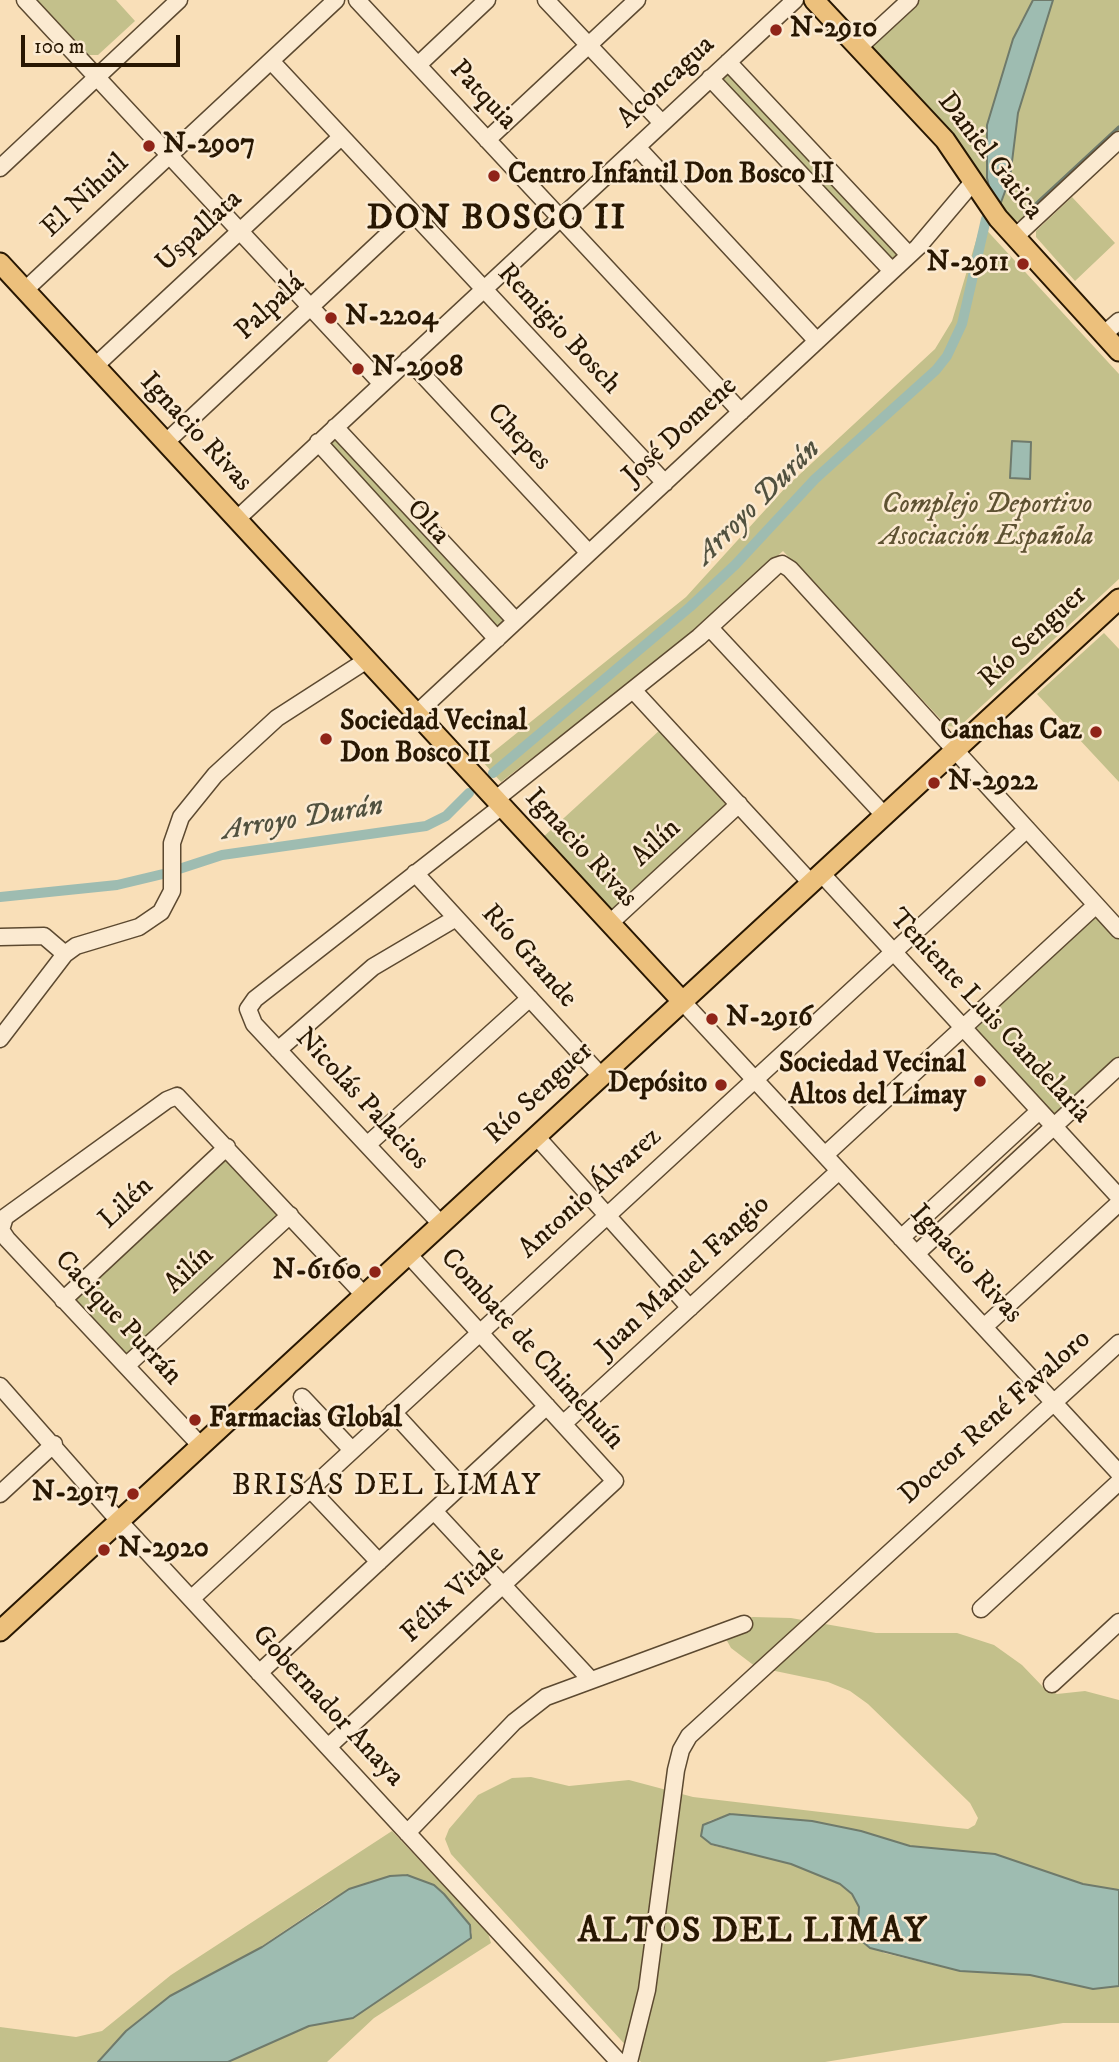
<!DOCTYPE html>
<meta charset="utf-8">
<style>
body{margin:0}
#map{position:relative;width:1119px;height:2062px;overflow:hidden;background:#f9dfb8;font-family:"IM FELL DW Pica",serif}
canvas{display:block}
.scale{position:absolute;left:21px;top:35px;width:159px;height:32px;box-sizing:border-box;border:4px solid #281702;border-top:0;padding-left:9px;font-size:21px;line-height:24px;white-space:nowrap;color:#281702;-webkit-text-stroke:5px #fbead1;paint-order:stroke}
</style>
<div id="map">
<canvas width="1119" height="2062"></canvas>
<div class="scale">100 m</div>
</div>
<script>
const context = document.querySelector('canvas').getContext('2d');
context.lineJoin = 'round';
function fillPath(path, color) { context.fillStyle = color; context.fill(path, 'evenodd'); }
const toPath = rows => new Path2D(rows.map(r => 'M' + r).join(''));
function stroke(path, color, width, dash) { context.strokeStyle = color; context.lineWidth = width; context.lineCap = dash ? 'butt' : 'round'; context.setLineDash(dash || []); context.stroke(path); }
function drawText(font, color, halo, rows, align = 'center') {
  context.font = font + ' "IM FELL DW Pica",serif'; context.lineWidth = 5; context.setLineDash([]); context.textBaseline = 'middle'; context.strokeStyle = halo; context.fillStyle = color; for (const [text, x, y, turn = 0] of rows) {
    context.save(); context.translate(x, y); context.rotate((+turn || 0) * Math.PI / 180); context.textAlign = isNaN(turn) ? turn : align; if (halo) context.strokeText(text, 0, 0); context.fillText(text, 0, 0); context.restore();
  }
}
fillPath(toPath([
 [37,0,116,0,135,21,98,55,89,55],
 [916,0,1033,0,1018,27,986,134,990,191,870,48,871,44],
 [1053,0,1119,0,1119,134,1024,220,1014,221,998,208,1010,178,1018,113],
 [727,74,730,74,899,256,892,262,722,79],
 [1072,197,1115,243,1075,281,1036,237,1036,231],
 [981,224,1119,374,1119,579,959,727,947,726,783,551,691,635,501,782,482,761,686,597,786,487,935,349,952,321],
 [337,439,506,619,499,628,494,627,329,445],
 [1104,633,1119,649,1119,782,1037,694],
 [661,729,725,800,725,807,610,911,541,839],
 [1097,915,1119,937,1119,1057,1054,1115,975,1035,974,1027],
 [227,1159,280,1217,126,1358,74,1301,75,1297],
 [753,1617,791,1618,876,1633,957,1633,994,1645,1022,1665,1045,1689,1057,1694,1085,1691,1119,1700,1119,1890,1083,1884,995,1854,910,1846,861,1831,812,1821,730,1814,709,1821,701,1836,711,1845,791,1864,840,1884,852,1894,859,1907,855,1928,884,1953,960,1971,1030,1975,1093,1989,1119,1986,1119,2023,1063,2023,825,2062,641,2062,451,1854,445,1839,449,1829,478,1795,512,1778,531,1777,569,1786,629,1780,693,1797,948,1827,968,1829,975,1825,978,1818,970,1803,868,1704,850,1691,828,1682,756,1667,731,1648,726,1639,741,1619],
 [392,1831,488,1933,491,1943,374,2018,327,2062,228,2062,309,2026,353,2018,393,1988,468,1941,472,1933,470,1925,455,1905,371,1881,330,1900,247,1956,170,1996,126,2031,98,2062,0,2062,0,2027,76,2037,102,2031,171,1975]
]), '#c3c08b');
const water = toPath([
 [1033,0,1053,0,1018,113,1010,178,1000,205,990,191,987,178,987,125,1013,39,1033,0],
 [1012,441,1031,442,1030,479,1010,478,1012,441],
 [730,1814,812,1821,861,1831,910,1846,995,1854,1083,1884,1119,1890,1119,1986,1093,1989,1030,1975,960,1971,870,1948,857,1937,859,1907,852,1894,840,1884,791,1864,711,1844,701,1836,703,1825,730,1814],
 [407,1875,434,1885,444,1894,470,1925,471,1938,353,2018,309,2026,228,2062,98,2062,126,2031,170,1996,262,1947,349,1889,390,1876,407,1875]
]);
fillPath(water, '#9ebcb1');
stroke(water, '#6f7a6b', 2);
stroke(toPath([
 [1025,214,1119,127]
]), '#6f7a6b', 3.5);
stroke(toPath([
 [493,773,690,607,735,565,815,479,936,370,947,356,962,324,986,219],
 [176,870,222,855,426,826,446,816,469,793],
 [0,897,117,885,163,874]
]), '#9ebcb1', 10);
const minor = toPath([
 [25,0,382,384],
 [357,0,741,412],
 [546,0,662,123],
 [858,48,910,0],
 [271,61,665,483],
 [728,62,909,255],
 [418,65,487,0],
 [710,78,892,271],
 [487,140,637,0],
 [637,147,817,341],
 [0,168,179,0],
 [1015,237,1119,140],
 [25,290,336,0],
 [1104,334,1119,321],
 [408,359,589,553],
 [95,366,341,137],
 [335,427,516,621],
 [166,442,412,212],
 [318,442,497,639],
 [237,519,795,0],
 [710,628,884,815],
 [633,690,811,883],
 [417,713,918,247,973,182],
 [496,799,699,637,776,566,782,564,790,569,1119,930],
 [415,873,601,1076],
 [821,873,1119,1197],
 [610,923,739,804],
 [0,937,44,936,65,954],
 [682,1001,1119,1473],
 [0,1039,65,954,76,946,139,927,161,912,172,891,172,843,181,817,215,775,277,718,367,660],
 [278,1050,373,967,456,918],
 [536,1136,690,1308],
 [367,1145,530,998],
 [825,1155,1096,905],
 [441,1224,254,1024,248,1009,255,999,502,806],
 [901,1238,1038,1112],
 [916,1254,1119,1066],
 [63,1300,227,1147],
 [984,1327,1119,1203],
 [126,1366,290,1215],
 [0,1386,119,1521,619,2062],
 [302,1397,352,1450],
 [393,1412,461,1486],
 [563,1424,839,1171],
 [201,1446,7,1239,1,1230,5,1217,167,1100,177,1096,364,1295],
 [310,1489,379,1562],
 [0,1494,54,1444],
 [434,1511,590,1679],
 [191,1599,1027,829],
 [981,1609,1119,1482],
 [259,1673,547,1406],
 [1052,1684,1119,1622],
 [328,1747,615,1481,408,1254],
 [407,1833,514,1722,546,1697,744,1624],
 [629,2062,647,1990,676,1770,681,1750,689,1736,1119,1343]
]);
const major = toPath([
 [814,0,945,140,998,218,1119,351],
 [0,263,682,1001],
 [0,1631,1119,599]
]);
stroke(minor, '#5c4930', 19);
stroke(major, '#281702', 23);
stroke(minor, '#fbead1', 16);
stroke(major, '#ecc07c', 19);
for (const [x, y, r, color] of [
 [776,30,7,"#8f2418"],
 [149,146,7,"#8f2418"],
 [494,176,7,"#8f2418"],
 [1023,264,7,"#8f2418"],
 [331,318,7,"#8f2418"],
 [358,369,7,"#8f2418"],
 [1096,732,7,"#8f2418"],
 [326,739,7,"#8f2418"],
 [934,783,7,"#8f2418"],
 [712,1019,7,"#8f2418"],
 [980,1081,7,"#8f2418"],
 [721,1085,7,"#8f2418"],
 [375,1272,7,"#8f2418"],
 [195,1420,7,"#8f2418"],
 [133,1494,7,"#8f2418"],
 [104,1550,7,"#8f2418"]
]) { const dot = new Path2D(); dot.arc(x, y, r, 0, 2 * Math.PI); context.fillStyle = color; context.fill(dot); stroke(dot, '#fbead1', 2.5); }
drawText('bold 28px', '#281702', '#fbead1', [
 ["N-2910",790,30],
 ["N-2907",163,146],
 ["Centro Infantil Don Bosco II",508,176],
 ["N-2911",1009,264,"right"],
 ["N-2204",345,318],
 ["N-2908",372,369],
 ["Sociedad Vecinal",340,723],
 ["Don Bosco II",340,755],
 ["Canchas Caz",1082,732,"right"],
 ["N-2922",948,783],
 ["N-2916",726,1019],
 ["Sociedad Vecinal",966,1065,"right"],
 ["Altos del Limay",966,1097,"right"],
 ["Depósito",707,1085,"right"],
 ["N-6160",361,1272,"right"],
 ["Farmacias Global",209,1420],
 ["N-2917",119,1494,"right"],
 ["N-2920",118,1550]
], 'left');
drawText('28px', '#281702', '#fbead1', [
 ["Aconcagua",667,83,-43],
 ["Patquia",482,96,47],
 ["Daniel Gatica",989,157,52],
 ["El Nihuil",86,197,-43],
 ["Uspallata",200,232,-43],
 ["Palpalá",271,308,-43],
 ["Remigio Bosch",558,330,47],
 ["José Domene",681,432,-43],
 ["Ignacio Rivas",195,433,47],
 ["Chepes",518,438,47],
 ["Olta",427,523,48],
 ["Río Senguer",1034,638,-43],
 ["Ailín",657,844,-43],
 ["Ignacio Rivas",580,849,47],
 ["Río Grande",528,957,48],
 ["Teniente Luis Candelaria",989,1017,47],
 ["Río Senguer",540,1094,-43],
 ["Nicolás Palacios",361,1100,47],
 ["Antonio Álvarez",591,1194,-42],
 ["Lilén",127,1204,-43],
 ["Ignacio Rivas",965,1265,47],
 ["Ailín",190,1271,-43],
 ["Juan Manuel Fangio",684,1278,-43],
 ["Cacique Purrán",117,1319,47],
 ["Combate de Chimehuín",531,1350,48],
 ["Doctor René Favaloro",996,1418,-42],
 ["Félix Vitale",454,1595,-43],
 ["Gobernador Anaya",327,1707,47]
]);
drawText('italic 28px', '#5e5232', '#fbead1', [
 ["Complejo Deportivo",987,506],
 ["Asociación Española",987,538]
]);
drawText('italic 30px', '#51513f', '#fbead1', [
 ["Arroyo Durán",759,503,-45],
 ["Arroyo Durán",303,820,-9]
]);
context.letterSpacing = '2px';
drawText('30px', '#281702', '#fbead1', [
 ["BRISAS DEL LIMAY",387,1488]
]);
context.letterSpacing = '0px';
context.letterSpacing = '2px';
drawText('bold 35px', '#281702', '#fbead1', [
 ["DON BOSCO II",497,221],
 ["ALTOS DEL LIMAY",753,1934]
]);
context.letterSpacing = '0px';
</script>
